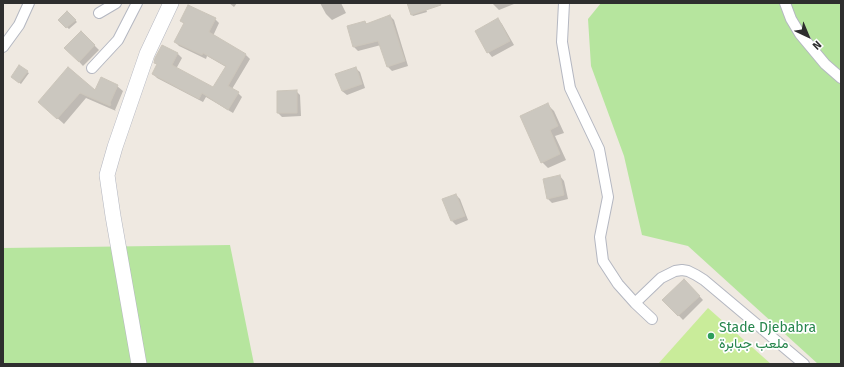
<!DOCTYPE html>
<meta charset="utf-8">
<style>
body{margin:0}
#map{position:relative;width:844px;height:367px;overflow:hidden;background:#efe9e1;font-family:"Fira Sans",sans-serif}
canvas{display:block}
.frame{position:absolute;inset:0;border:4px solid #2e2e2e;pointer-events:none}
.north{position:absolute;left:788px;top:16px;width:40px;height:40px;-webkit-text-stroke:3px #fff;paint-order:stroke;rotate:136deg;font-size:11px;font-weight:700;line-height:16px;text-align:center;color:#2e2e2e}
.north::after{content:'';display:block;margin:auto;width:14px;height:18px;background:#2e2e2e;clip-path:polygon(50% 0,100% 100%,50% 72%,0 100%)}
</style>
<div id="map">
<canvas width="844" height="367"></canvas>
<div class="frame"></div>
<div class="north">N</div>
</div>
<script>
const context = document.querySelector('canvas').getContext('2d');
context.lineJoin = 'round';
function fillPath(path, color) { context.fillStyle = color; context.fill(path, 'evenodd'); }
const toPath = rows => new Path2D(rows.map(r => 'M' + r).join(''));
function stroke(path, color, width, dash) { context.strokeStyle = color; context.lineWidth = width; context.lineCap = dash ? 'butt' : 'round'; context.setLineDash(dash || []); context.stroke(path); }
function drawText(font, color, halo, rows, align = 'center') {
  context.font = font + ' "Fira Sans",Vazirmatn,sans-serif'; context.lineWidth = 3.5; context.setLineDash([]); context.textBaseline = 'middle'; context.strokeStyle = halo; context.fillStyle = color; for (const [text, x, y, turn = 0] of rows) {
    context.save(); context.translate(x, y); context.rotate((+turn || 0) * Math.PI / 180); context.textAlign = isNaN(turn) ? turn : align; if (halo) context.strokeText(text, 0, 0); context.fillText(text, 0, 0); context.restore();
  }
}
fillPath(toPath([
 [601,3,841,3,841,364,818,364,688,246,642,235,624,156,591,66,588,19],
 [230,245,254,364,3,364,3,248]
]), '#b6e59e');
fillPath(toPath([
 [708,308,771,364,658,364]
]), '#c9ec9a');
fillPath(toPath([
 [229,3,237,3,234,7],
 [320,3,341,3,346,13,332,20,326,14],
 [412,3,424,3,427,12,413,16,411,14],
 [492,3,513,3,514,4,499,10],
 [67,12,77,22,69,29,59,20],
 [390,16,394,20,408,66,392,71,388,67,381,45,358,51,354,47,348,27,365,22,367,24],
 [215,19,219,23,213,36,246,55,250,59,232,89,238,93,242,97,233,113,206,97,203,102,157,78,153,74,158,65,155,62,163,46,178,54,182,58,176,69,213,88,226,67,207,56,206,59,179,46,175,42,184,24,182,21],
 [498,19,502,24,514,45,492,57,488,52],
 [81,32,99,50,83,66,66,48],
 [69,68,96,92,117,86,123,91,115,110,116,111,86,98,64,124,45,107],
 [355,68,360,72,365,88,347,95,342,91],
 [27,72,29,73,21,84,12,77],
 [296,91,300,95,301,116,282,117,278,113],
 [548,105,554,111,564,133,555,136,566,160,548,168,542,162],
 [560,176,564,181,568,199,552,203,548,199],
 [456,195,460,199,468,220,456,225,452,221,444,200],
 [684,280,703,300,683,320,664,300]
]), '#0003');
const building = toPath([
 [407,3,440,3,441,5,411,15,407,3],
 [188,5,216,18,209,32,246,54,228,86,239,92,228,110,202,93,199,99,152,74,157,64,154,63,155,58,162,45,178,53,172,65,213,87,226,66,203,53,202,55,174,42,184,23,180,21,188,5],
 [67,11,76,20,66,28,58,20,67,11],
 [390,15,405,61,387,67,378,41,353,47,347,26,365,21,366,24,390,15],
 [498,18,510,41,487,53,475,31,498,18],
 [81,31,95,45,79,62,64,48,81,31],
 [19,65,28,71,19,83,11,77,19,65],
 [68,67,95,90,101,77,118,85,110,103,111,104,110,106,80,93,57,119,38,102,68,67],
 [356,67,362,84,342,91,335,74,356,67],
 [297,90,297,113,277,113,277,91,297,90],
 [548,103,558,126,550,130,560,154,541,163,520,116,548,103],
 [560,175,564,195,547,199,543,179,560,175],
 [456,194,465,216,451,221,442,199,456,194],
 [684,279,700,296,678,316,662,300,684,279]
]);
fillPath(building, '#cbc7bf');
stroke(building, '#cbc5ba', 1);
const street = toPath([
 [564,3,562,42,570,88,599,149,608,197,600,237,603,261,618,284,635,303,652,319],
 [785,3,791,19,800,34,825,64,841,78],
 [99,13,116,3],
 [3,47,19,25,29,3],
 [92,68,118,40,137,3],
 [635,303,661,278,675,271,682,270,688,271,696,275,704,280,804,364]
]);
const secondary = toPath([
 [139,364,113,216,107,175,115,147,147,54,171,3]
]);
stroke(street, '#b4b7c1', 12);
stroke(secondary, '#b4b7c1', 16);
stroke(street, '#fff', 10);
stroke(secondary, '#fff', 15);
for (const [x, y, r, color] of [
 [711,336,4,"#2e9e5b"]
]) { const dot = new Path2D(); dot.arc(x, y, r, 0, 2 * Math.PI); context.fillStyle = color; context.fill(dot); stroke(dot, '#fff', 1.5); }
drawText('14px', '#27864d', '#fff', [
 ["Stade Djebabra",719,328],
 ["ملعب جبابرة",719,344]
], 'left');
</script>
